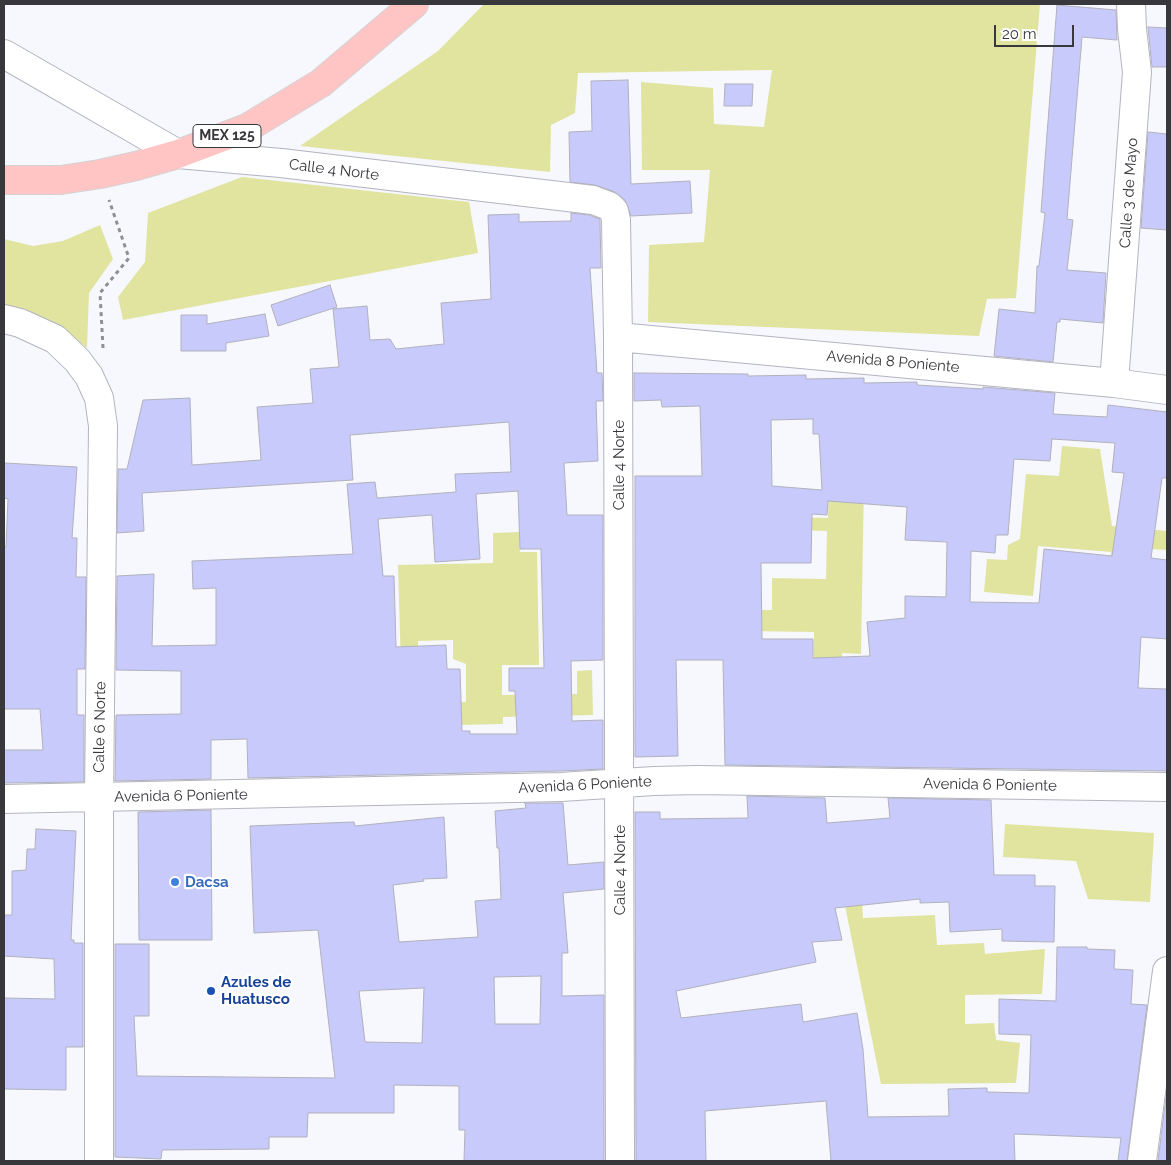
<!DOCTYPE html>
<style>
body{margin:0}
#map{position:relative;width:1171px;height:1165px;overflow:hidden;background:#f7f7fe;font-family:Raleway,sans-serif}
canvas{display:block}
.frame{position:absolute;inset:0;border:5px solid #37373c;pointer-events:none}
.scale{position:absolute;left:994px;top:25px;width:80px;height:22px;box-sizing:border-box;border:2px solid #37373c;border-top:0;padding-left:6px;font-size:15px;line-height:18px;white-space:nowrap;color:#37373c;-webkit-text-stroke:4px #fff;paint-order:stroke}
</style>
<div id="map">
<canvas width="1171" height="1165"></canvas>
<div class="frame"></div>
<div class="scale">20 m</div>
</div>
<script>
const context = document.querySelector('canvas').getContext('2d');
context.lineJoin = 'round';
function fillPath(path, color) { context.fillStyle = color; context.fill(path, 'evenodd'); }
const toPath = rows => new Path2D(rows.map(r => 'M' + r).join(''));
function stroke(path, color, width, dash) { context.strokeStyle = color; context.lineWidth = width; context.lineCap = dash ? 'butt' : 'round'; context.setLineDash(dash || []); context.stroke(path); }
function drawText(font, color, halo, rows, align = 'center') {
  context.font = font + ' Raleway,sans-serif'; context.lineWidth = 4.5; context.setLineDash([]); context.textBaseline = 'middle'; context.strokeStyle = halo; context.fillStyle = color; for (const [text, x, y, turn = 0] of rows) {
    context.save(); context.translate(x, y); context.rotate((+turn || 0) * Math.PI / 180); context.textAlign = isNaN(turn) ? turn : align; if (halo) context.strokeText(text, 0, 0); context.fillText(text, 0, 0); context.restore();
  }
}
fillPath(toPath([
 [484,4,1040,4,1016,298,987,299,979,336,648,322,649,245,704,242,710,170,642,170,641,82,713,88,714,124,764,127,772,70,578,73,575,113,551,125,550,172,300,146,438,51],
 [242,177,469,202,478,253,123,320,118,297,145,262,148,213],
 [100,225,113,259,89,293,87,348,61,327,4,309,4,239,33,246,63,241],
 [1062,446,1100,449,1112,526,1167,531,1167,550,1133,548,1107,592,1111,552,1038,546,1033,596,984,592,987,559,1007,560,1008,545,1020,539,1026,474,1059,476],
 [829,480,864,481,861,654,842,653,841,678,813,678,814,632,743,631,744,610,772,610,772,578,826,579,827,531,786,530,786,517,828,518],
 [519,532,520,552,537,552,539,665,502,665,502,695,577,694,577,671,592,670,593,715,503,717,503,724,414,726,413,704,466,702,466,664,453,659,453,640,418,641,418,666,401,667,398,565,493,563,493,533],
 [1005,824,1154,833,1150,902,1088,899,1076,861,1003,857],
 [861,880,863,918,935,915,937,945,984,943,985,954,1045,949,1042,994,965,995,965,1024,994,1023,996,1040,1020,1043,1016,1083,881,1084,840,881]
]), '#e0e49f');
const building = toPath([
 [1057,5,1116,10,1117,40,1082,37,1067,219,1073,220,1067,270,1106,273,1103,323,1060,319,1060,322,1057,322,1053,362,994,356,999,309,1035,313,1037,266,1039,266,1045,213,1041,212,1057,5],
 [1148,27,1167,28,1167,67,1152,67,1148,27],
 [628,80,631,184,690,181,692,213,631,216,625,200,615,192,595,185,570,182,569,132,592,131,591,81,628,80],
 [725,84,753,84,752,106,724,106,725,84],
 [1148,132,1167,134,1167,230,1141,228,1148,132],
 [571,213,589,215,600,219,600,222,601,268,590,268,597,373,602,373,603,401,596,401,598,461,564,463,567,515,603,515,603,660,571,661,572,721,603,720,603,769,560,771,248,778,247,739,211,740,211,779,115,781,116,715,181,714,181,671,116,670,117,576,154,574,152,646,216,645,216,588,193,589,192,561,353,554,347,484,375,482,377,498,456,492,455,474,511,472,509,422,350,435,353,480,142,493,144,531,117,533,118,469,127,469,143,400,190,398,192,465,261,460,257,407,313,403,310,369,339,367,333,309,367,306,370,340,390,339,396,349,444,344,441,303,491,299,488,215,519,214,519,222,571,221,571,213],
 [518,491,520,549,541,549,544,668,509,668,509,691,515,691,517,734,470,734,470,731,462,731,460,669,447,669,446,645,396,647,394,576,383,576,378,519,432,515,435,562,480,559,476,494,518,491],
 [330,285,337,307,278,326,271,305,330,285],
 [265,314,269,336,226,343,226,351,181,351,181,315,207,315,207,324,265,314],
 [634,373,748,374,748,376,806,375,806,379,864,378,864,383,917,382,917,385,983,389,983,387,1055,393,1053,414,1107,417,1108,405,1167,412,1167,478,1162,478,1151,558,1167,560,1167,639,1141,637,1138,688,1167,689,1167,771,725,765,723,660,676,660,678,756,635,757,635,476,702,476,700,406,662,407,661,400,634,401,634,373],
 [813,419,813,434,819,434,822,490,772,486,771,420,813,419],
 [1052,439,1115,443,1112,472,1124,473,1112,556,1044,549,1039,603,970,602,971,551,995,553,996,535,1008,535,1014,459,1050,461,1052,439],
 [828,501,907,507,905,540,947,542,946,597,905,596,905,618,867,622,870,656,813,658,813,639,762,639,761,563,811,563,812,514,827,515,828,501],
 [4,463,77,467,72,538,77,538,76,577,86,577,85,669,77,669,77,715,84,715,84,782,4,783,4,750,43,750,40,709,4,709,4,547,6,547,8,499,4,498,4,463],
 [747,796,825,798,827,823,890,818,888,798,991,800,994,875,1035,875,1035,886,1055,886,1054,942,1002,941,1002,929,950,932,949,902,920,903,920,899,835,908,842,940,812,942,816,962,676,991,681,1018,801,1004,803,1022,857,1013,863,1049,868,1117,949,1116,948,1089,987,1088,987,1092,1029,1093,1031,1035,999,1034,999,999,1056,1001,1057,947,1087,947,1087,949,1115,950,1114,969,1133,970,1131,1004,1147,1005,1127,1161,1118,1161,1121,1138,1014,1134,1015,1161,831,1161,826,1101,705,1111,706,1161,636,1161,635,812,660,812,660,819,748,818,747,796],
 [525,803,563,803,568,865,604,862,604,889,563,893,568,953,562,953,562,996,604,995,604,1161,464,1161,465,1130,459,1130,459,1086,394,1085,394,1113,308,1113,307,1137,269,1137,269,1149,162,1150,161,1159,115,1157,115,944,149,944,149,1016,134,1016,137,1076,335,1078,318,930,254,933,250,826,354,822,355,826,444,817,447,878,423,879,424,881,393,885,399,942,478,937,475,901,501,899,499,848,497,848,495,811,526,808,525,803],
 [541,976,540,1024,495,1024,494,977,541,976],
 [424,988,422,1043,365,1042,359,991,424,988],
 [211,810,212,940,139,940,138,812,211,810],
 [36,829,76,831,71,940,74,940,74,943,83,943,83,1047,66,1047,66,1090,4,1089,4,998,55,999,54,959,4,956,4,915,12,915,12,871,26,870,27,849,35,849,36,829],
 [1167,1089,1167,1161,1158,1161,1167,1089]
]);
fillPath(building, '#c7cafb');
stroke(building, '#b1b1bc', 1);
const street = toPath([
 [4,54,178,154,281,163,593,200,609,206,614,211,616,220,618,337,620,1161],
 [4,319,20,323,55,339,77,360,89,376,99,398,103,426,99,798,99,1161],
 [618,337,1114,383,1167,390],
 [1114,383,1137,72,1132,29,1131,4],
 [4,799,561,787,654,781,697,780,1167,787],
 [1142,1161,1167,971]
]);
const primary = toPath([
 [4,180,61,180,100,174,136,166,178,154,247,128,321,83,414,4]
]);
stroke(street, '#b3b4bf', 30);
stroke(primary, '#d3d3d4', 30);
stroke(toPath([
 [103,348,100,293,129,258,109,200]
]), '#8f8f95', 3, [4, 4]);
stroke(street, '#fff', 28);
stroke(primary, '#ffc5c5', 28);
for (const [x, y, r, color] of [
 [175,882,5,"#3f7fe0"],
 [211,991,5,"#1a4fb4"]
]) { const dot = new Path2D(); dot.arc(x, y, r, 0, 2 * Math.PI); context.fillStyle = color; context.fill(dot); stroke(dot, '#fff', 2); }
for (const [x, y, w] of [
 [227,136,68]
]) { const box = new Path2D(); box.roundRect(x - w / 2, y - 11.5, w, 23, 4); context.fillStyle = '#fff'; context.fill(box); stroke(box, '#37373c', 1); }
drawText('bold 14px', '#37373c', null, [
 ["MEX 125",227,136]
]);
drawText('15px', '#37373c', '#fff', [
 ["Calle 4 Norte",334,170,7],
 ["Calle 3 de Mayo",1129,193,-86],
 ["Avenida 8 Poniente",893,362,5],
 ["Calle 4 Norte",619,465,-90],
 ["Calle 6 Norte",100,727,-89],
 ["Avenida 6 Poniente",585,785,-3],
 ["Avenida 6 Poniente",990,785,1],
 ["Avenida 6 Poniente",181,796,-1],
 ["Calle 4 Norte",620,870,-90]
]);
drawText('bold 15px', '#366cbe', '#fff', [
 ["Dacsa",185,882]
], 'left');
drawText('bold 15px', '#164399', '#fff', [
 ["Azules de",221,982],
 ["Huatusco",221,999]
], 'left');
</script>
